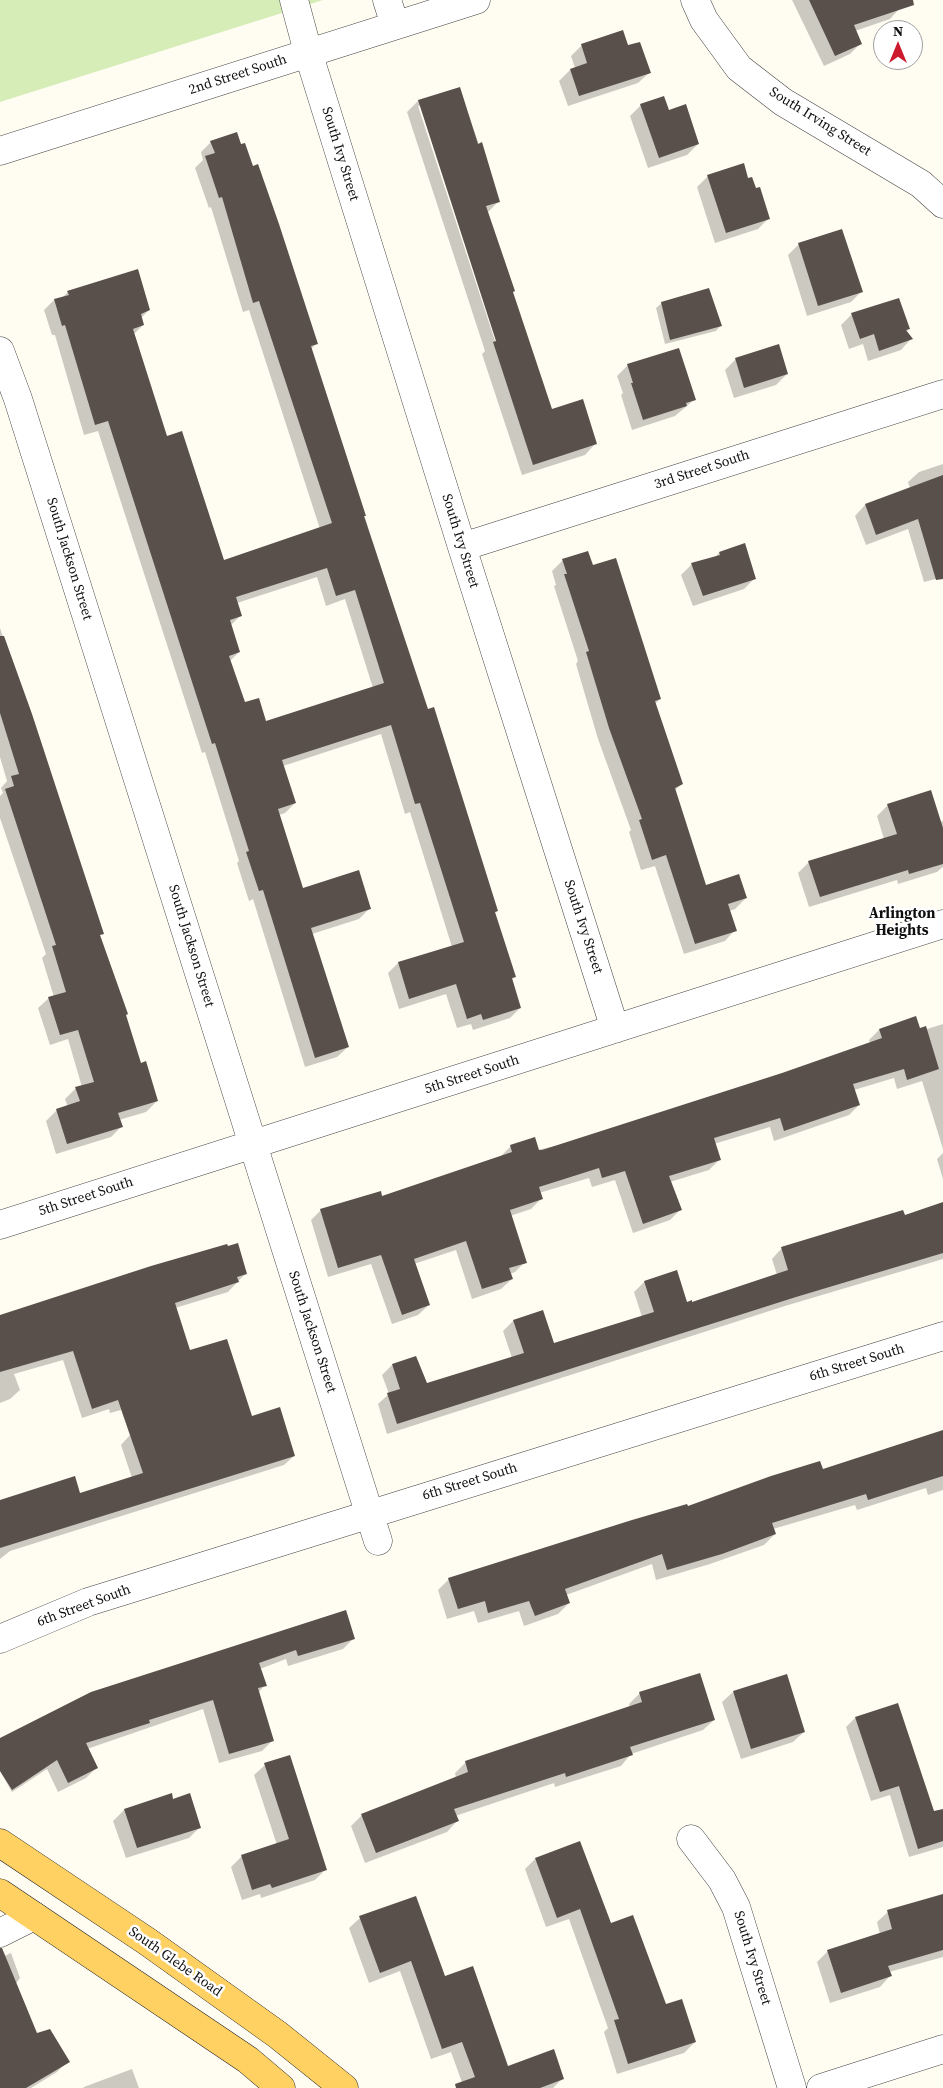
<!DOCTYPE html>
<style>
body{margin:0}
#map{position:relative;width:943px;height:2088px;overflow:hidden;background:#fffcf2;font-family:"Source Serif 4",serif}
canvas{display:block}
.north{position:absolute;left:873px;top:20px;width:50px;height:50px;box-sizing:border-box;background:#fff;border:1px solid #9f9f9f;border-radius:50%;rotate:0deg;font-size:14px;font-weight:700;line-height:20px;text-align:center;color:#0f0f0f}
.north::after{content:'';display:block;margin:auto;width:18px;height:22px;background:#cb1b2d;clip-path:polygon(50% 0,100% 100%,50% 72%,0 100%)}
</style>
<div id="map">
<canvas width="943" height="2088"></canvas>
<div class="north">N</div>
</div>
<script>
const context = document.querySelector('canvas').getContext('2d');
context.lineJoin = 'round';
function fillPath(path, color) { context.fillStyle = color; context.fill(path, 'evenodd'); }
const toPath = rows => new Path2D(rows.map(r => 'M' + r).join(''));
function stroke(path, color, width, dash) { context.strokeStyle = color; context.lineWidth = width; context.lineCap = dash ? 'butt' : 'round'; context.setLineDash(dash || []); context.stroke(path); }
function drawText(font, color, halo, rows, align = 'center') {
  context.font = font + ' "Source Serif 4",serif'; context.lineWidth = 5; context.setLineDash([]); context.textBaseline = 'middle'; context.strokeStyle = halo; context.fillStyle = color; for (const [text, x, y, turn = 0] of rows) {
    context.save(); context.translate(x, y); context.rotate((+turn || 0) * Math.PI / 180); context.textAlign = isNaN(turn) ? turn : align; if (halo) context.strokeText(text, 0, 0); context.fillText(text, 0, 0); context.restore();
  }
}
fillPath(toPath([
 [0,0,323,0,0,102]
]), '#d6edb7');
fillPath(toPath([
 [792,0,898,0,900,8,890,19,855,31,861,43,850,54,824,66],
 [582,45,628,47,649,73,638,83,568,106,559,81,570,70,575,68,571,56],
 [459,88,499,201,487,213,512,293,551,410,595,444,585,455,522,475,482,354,485,351,407,112,418,101],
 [418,106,421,106,499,346,497,347],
 [641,105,668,112,698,144,687,155,648,168,630,116],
 [211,142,317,343,311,349,427,711,497,911,494,913,515,977,511,980,520,1008,510,1018,473,1030,471,1024,457,1028,446,994,399,1009,388,973,398,963,452,947,410,812,405,814,381,734,283,766,295,803,285,813,279,815,302,889,369,909,359,919,312,934,348,1047,337,1057,305,1067,253,899,249,901,237,863,239,861,205,752,202,753,98,431,84,435,55,335,52,335,44,310,54,300,62,298,68,292,149,310,141,318,143,325,133,335,166,438,223,562,320,529,249,310,243,312,211,207,209,208,195,168,203,160,201,152],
 [317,577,326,606,345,599,373,688,266,723,244,704,230,661,239,652,230,626,240,616,237,603],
 [708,176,748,179,769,218,758,229,715,243,697,187],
 [842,230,862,291,851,302,807,316,788,255,798,245],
 [662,303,721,325,716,331,665,344,656,308],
 [852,314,909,329,906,332,911,339,901,350,868,361,863,344,849,349,841,325],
 [736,359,787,374,776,385,734,398,725,370],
 [628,365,695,399,675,416,632,430,621,395,623,393,617,376],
 [943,464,943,577,924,582,908,529,866,545,855,516,865,505,910,488,908,482,919,472],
 [744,545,755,578,744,589,693,606,681,575,692,564,714,558,719,553],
 [563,560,592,567,660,699,655,704,682,784,674,791,705,887,746,898,735,909,729,911,735,930,725,941,684,954,655,866,641,870,629,832,631,830,598,739,576,664,578,661,554,586,556,585,552,571],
 [0,628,102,933,99,936,140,1064,157,1101,146,1112,119,1120,121,1127,111,1137,56,1154,46,1121,57,1110,68,1107,65,1099,76,1088,82,1087,68,1039,50,1045,38,1008,49,998,54,997,42,958,46,954,0,818,0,796,3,793,1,788,7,781,0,757],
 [888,805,940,822,943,821,943,867,937,872,898,884,897,880,809,907,798,873,809,862,884,839,877,816],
 [943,1024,943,1149,922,1081,897,1089,894,1078,854,1090,859,1105,849,1115,774,1141,770,1127,714,1144,719,1160,709,1170,670,1182,680,1210,670,1220,633,1233,615,1180,592,1187,589,1178,539,1193,541,1199,531,1209,510,1216,525,1262,515,1272,510,1274,512,1279,501,1289,472,1299,456,1250,414,1264,429,1305,418,1315,392,1324,371,1264,328,1277,311,1220,321,1210,382,1198,501,1156,511,1146,537,1150,565,1144,782,1074,870,1043,869,1040,879,1030,927,1029],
 [943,1153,943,1179,937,1159],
 [943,1203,943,1259,785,1306,387,1434,378,1404,389,1394,382,1375,392,1365,427,1384,512,1358,503,1331,513,1321,542,1312,553,1345,642,1317,634,1292,644,1282,686,1303,692,1304,777,1275,772,1259,782,1248,904,1217],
 [246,1273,228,1292,175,1308,189,1352,251,1418,294,1456,284,1465,10,1551,0,1559,0,1501,80,1494,132,1478,121,1445,130,1435,121,1410,110,1413,109,1409,82,1418,63,1360,14,1374,20,1390,10,1399,0,1403,0,1318],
 [943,1432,943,1490,928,1495,926,1488,857,1510,855,1505,773,1529,775,1534,764,1545,710,1564,656,1580,652,1564,566,1595,569,1603,558,1614,524,1626,519,1611,478,1623,474,1611,447,1619,438,1590,449,1579,687,1508,822,1470],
 [345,1612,354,1638,343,1649,288,1666,286,1659,260,1669,265,1685,258,1693,272,1741,262,1751,219,1763,203,1709,87,1749,96,1768,86,1778,58,1792,47,1769,12,1792,0,1771,0,1740],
 [733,1692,804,1732,793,1742,741,1759,722,1702],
 [640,1693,714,1720,703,1730,631,1754,621,1766,555,1787,554,1783,455,1816,457,1821,447,1832,365,1863,351,1826,362,1815,456,1778,455,1773,466,1762,630,1707,629,1704],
 [855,1718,933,1813,943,1810,943,1847,909,1857,890,1795,871,1801,846,1727],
 [265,1765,326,1869,315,1880,261,1898,260,1894,242,1900,231,1867,242,1856,277,1845,254,1775],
 [171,1795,173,1800,200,1827,189,1838,126,1858,113,1821,124,1810],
 [535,1859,610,1925,665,2006,695,2042,684,2053,617,2074,604,2032,608,2028,569,1919,546,1927,525,1869],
 [943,1895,943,1957,889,1972,890,1976,880,1987,830,2003,817,1962,828,1951,880,1934,877,1922,888,1912],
 [360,1918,444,1977,507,2067,563,2078,553,2088,464,2088,451,2052,431,2059,400,1971,369,1983,349,1928],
 [11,1953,20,1978,0,2006,0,1958],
 [36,2035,68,2061,57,2072,31,2088,0,2088,0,2050],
 [132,2069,139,2088,83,2088,84,2087]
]), '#0003');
fillPath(toPath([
 [809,0,913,0,914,5,854,25,862,44,835,56],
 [623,30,628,45,640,42,651,73,579,96,570,69,587,63,581,44],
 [460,87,478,144,482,142,500,202,486,206,515,291,513,292,552,409,583,399,597,444,533,465,493,342,496,341,418,100],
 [664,96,669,110,686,104,699,144,659,158,640,104],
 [237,132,241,144,245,143,253,166,258,164,279,224,318,344,311,346,366,516,364,516,428,709,434,707,498,911,495,912,516,977,512,978,521,1008,483,1020,481,1014,467,1019,456,984,409,999,398,962,464,942,420,803,415,804,391,725,282,760,296,803,278,809,303,888,359,870,371,909,311,928,349,1047,315,1058,263,890,259,891,246,852,249,851,215,743,212,744,108,421,95,425,65,325,62,326,54,299,69,295,67,291,138,269,150,310,141,314,144,325,133,329,167,436,182,431,224,560,332,523,259,301,253,303,222,197,219,198,205,156,215,153,210,141],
 [327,568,336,596,355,590,384,683,266,721,259,698,245,702,229,656,240,652,230,620,242,616,236,597],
 [744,163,748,178,752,177,756,188,760,187,770,219,726,233,707,175],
 [842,229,863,292,818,306,798,243],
 [709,288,722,326,670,340,661,302],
 [899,298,910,329,906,330,913,339,879,351,874,334,860,339,851,313],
 [779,344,788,374,744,388,735,358],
 [679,348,696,400,686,403,687,406,643,420,631,383,633,383,627,364],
 [943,475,943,579,936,580,918,519,876,535,865,504],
 [745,543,756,579,703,596,691,563,720,555,719,552],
 [588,551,593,565,616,558,661,699,655,701,683,784,675,788,706,885,739,874,747,898,728,904,737,931,695,944,666,855,652,860,639,820,642,819,609,728,586,652,589,651,564,574,567,574,562,559],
 [0,636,4,636,32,714,104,934,100,935,128,1014,126,1015,141,1063,146,1061,158,1101,118,1113,123,1127,67,1144,56,1109,80,1101,75,1087,94,1082,78,1030,60,1035,48,997,66,992,52,946,56,945,5,789,14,786,11,776,19,774,0,713],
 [931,790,943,828,943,864,909,874,908,870,820,897,808,861,897,834,887,804],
 [916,1016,920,1028,926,1026,939,1069,907,1080,904,1069,853,1084,860,1105,784,1131,780,1118,714,1138,721,1160,669,1176,682,1210,643,1224,625,1171,602,1178,599,1168,539,1187,543,1199,510,1210,527,1263,509,1268,513,1279,482,1289,466,1241,414,1259,430,1305,402,1315,381,1255,338,1268,320,1209,381,1191,382,1196,512,1152,510,1145,535,1137,539,1150,542,1150,782,1073,882,1038,879,1029],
 [943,1202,943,1253,796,1297,397,1424,387,1393,400,1389,392,1364,416,1356,427,1383,524,1353,513,1320,543,1310,554,1343,654,1312,644,1281,677,1270,687,1302,692,1300,692,1302,788,1270,781,1247,903,1210,905,1215],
 [238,1243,247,1274,237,1277,239,1282,175,1303,190,1350,227,1339,252,1416,280,1407,295,1456,0,1548,0,1500,75,1476,80,1493,143,1473,118,1400,92,1409,73,1351,0,1372,0,1315,151,1266,227,1244,228,1246],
 [943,1430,943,1476,868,1500,866,1494,772,1523,776,1534,722,1554,667,1570,662,1554,565,1589,570,1603,535,1616,529,1601,488,1613,485,1601,458,1609,448,1578,632,1520,687,1504,688,1506,771,1476,820,1461,823,1469],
 [346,1610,355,1639,298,1656,296,1650,259,1663,267,1686,258,1688,274,1741,229,1754,213,1700,149,1720,150,1723,86,1743,98,1768,68,1783,57,1760,12,1790,0,1771,0,1738,91,1692],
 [700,1673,715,1720,630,1747,633,1755,566,1777,565,1773,454,1809,459,1821,376,1853,361,1814,468,1772,465,1761,642,1702,639,1692],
 [787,1674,805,1732,751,1749,733,1691],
 [898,1703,934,1811,943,1809,943,1841,918,1849,899,1786,880,1792,855,1717],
 [290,1755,327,1870,272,1888,270,1884,252,1890,241,1855,289,1839,264,1763],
 [172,1793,173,1799,190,1793,201,1828,137,1848,124,1809],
 [580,1841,611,1923,633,1915,666,2004,682,1999,696,2042,628,2064,614,2020,619,2019,580,1909,557,1918,535,1858],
 [943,1894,943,1950,888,1966,892,1976,841,1993,827,1950,892,1929,887,1910],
 [416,1896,445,1976,473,1966,508,2066,554,2049,564,2079,540,2088,456,2088,455,2084,475,2077,462,2042,442,2049,411,1961,380,1973,359,1916],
 [0,1948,2,1948,37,2033,50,2029,70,2062,26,2088,0,2088]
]), '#59504b');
const minor = toPath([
 [294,0,308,52,462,547,615,1029],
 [387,0,395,25],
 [695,0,704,20,739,68,783,102,921,184,943,204],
 [0,151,476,0],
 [0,351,18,399,378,1541],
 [462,547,943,394],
 [0,1225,943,924],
 [0,1639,88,1602,943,1336],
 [691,1839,722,1880,736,1907,792,2088],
 [0,1933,34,1916],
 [821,2088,943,2049]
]);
const major = toPath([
 [0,1843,148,1942,278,2035,344,2088],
 [0,1893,248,2060,281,2088]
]);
stroke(minor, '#424242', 29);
stroke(major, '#202020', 29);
stroke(minor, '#fff', 28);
stroke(major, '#ffd162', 28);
drawText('14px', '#0f0f0f', '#fff', [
 ["2nd Street South",238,75,-18],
 ["South Irving Street",820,122,32],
 ["South Ivy Street",340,154,73],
 ["3rd Street South",702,470,-18],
 ["South Ivy Street",460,541,73],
 ["South Jackson Street",69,559,73],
 ["South Ivy Street",583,927,72],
 ["South Jackson Street",191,946,73],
 ["5th Street South",472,1075,-18],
 ["5th Street South",86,1197,-18],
 ["South Jackson Street",312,1332,72],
 ["6th Street South",857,1363,-17],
 ["6th Street South",470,1482,-17],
 ["6th Street South",84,1606,-20],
 ["South Ivy Street",752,1958,73],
 ["South Glebe Road",175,1962,35]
]);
drawText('bold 15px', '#0f0f0f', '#fff', [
 ["Arlington",902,914],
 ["Heights",902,931]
]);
</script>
